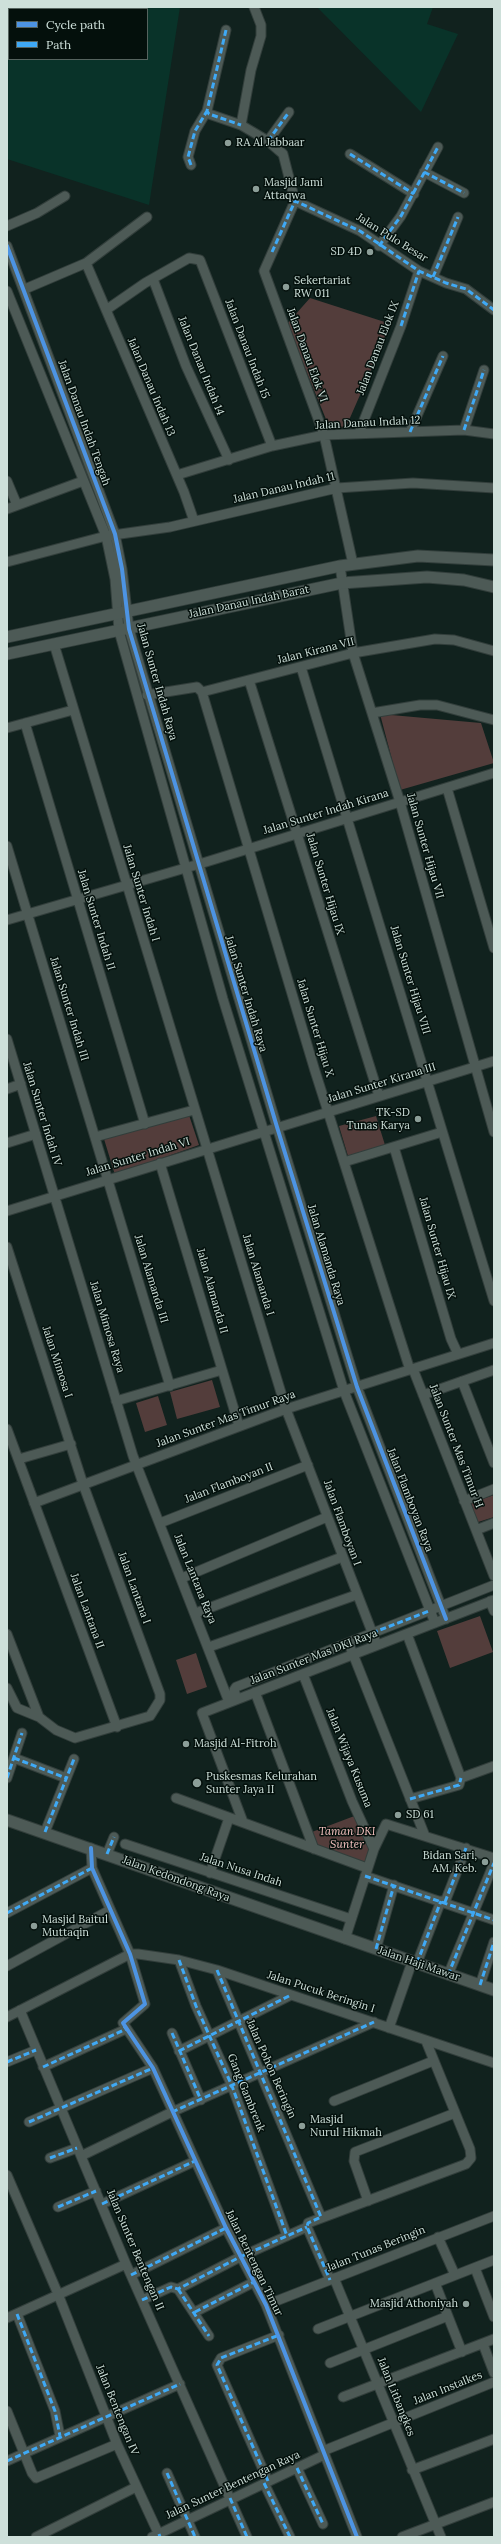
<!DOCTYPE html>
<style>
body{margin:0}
#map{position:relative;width:501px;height:2544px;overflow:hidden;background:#11221e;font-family:Lora,serif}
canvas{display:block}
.frame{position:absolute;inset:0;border:8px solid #cee0da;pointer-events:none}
.legend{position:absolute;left:8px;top:8px;width:140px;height:52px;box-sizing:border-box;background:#04100c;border:1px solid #55635e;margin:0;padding:5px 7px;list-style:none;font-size:12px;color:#cee0da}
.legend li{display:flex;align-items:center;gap:8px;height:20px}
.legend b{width:20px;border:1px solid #55635e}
</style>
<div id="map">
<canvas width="501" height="2544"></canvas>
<div class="frame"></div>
<ul class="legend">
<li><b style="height:5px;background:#4d94e3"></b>Cycle path</li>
<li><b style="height:5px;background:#3fa9f5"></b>Path</li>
</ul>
</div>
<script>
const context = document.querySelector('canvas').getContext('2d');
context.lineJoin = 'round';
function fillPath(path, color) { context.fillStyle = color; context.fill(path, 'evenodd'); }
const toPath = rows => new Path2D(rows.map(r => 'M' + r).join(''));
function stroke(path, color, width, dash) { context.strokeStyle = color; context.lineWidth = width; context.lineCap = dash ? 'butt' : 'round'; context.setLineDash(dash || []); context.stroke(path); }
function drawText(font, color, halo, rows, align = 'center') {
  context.font = font + ' Lora,serif'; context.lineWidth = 3; context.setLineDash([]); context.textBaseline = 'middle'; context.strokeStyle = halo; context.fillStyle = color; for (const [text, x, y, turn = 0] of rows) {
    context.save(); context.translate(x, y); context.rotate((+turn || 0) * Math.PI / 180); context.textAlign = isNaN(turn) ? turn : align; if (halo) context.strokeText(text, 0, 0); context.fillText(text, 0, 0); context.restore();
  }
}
fillPath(toPath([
 [7,7,63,7,70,9,9,9,9,59,147,59,147,9,89,9,89,7,180,7,149,205,7,159],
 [317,7,433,7,427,24,458,34,421,112]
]), '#093329');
fillPath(toPath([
 [310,298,391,324,346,427,330,429,287,324],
 [380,714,481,723,494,763,400,790],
 [189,1115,199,1145,115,1175,104,1139],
 [376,1116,385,1145,348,1156,339,1126],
 [212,1380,220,1407,177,1419,170,1392],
 [158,1396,167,1425,145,1432,136,1403],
 [494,1495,494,1517,475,1523,468,1504],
 [480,1616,493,1652,450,1668,437,1631],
 [196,1653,207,1687,187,1694,176,1660],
 [357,1815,371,1850,366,1865,316,1846,312,1832]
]), '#533d3b');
const minor = toPath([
 [226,30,207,111,209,114,241,125,268,141,283,154,295,201],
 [241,125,251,70,261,36,261,25,254,7],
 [268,141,289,112],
 [350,154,414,194],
 [191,165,188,157,195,131,207,111],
 [424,172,464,193],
 [295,201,264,271,324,435,353,564],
 [295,201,360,231,419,271,446,283,466,289,494,310],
 [7,226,37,213,65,196],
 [7,246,115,534,122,569,129,629,277,1127,357,1387,446,1619],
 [379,246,401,216,438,147],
 [86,263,184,492,194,521],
 [433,277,458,217],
 [153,279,186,366,229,460],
 [25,289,86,263,147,217],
 [7,291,106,536,115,579,119,631,223,999,344,1391,435,1623],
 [106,310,145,283,189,258,200,260,272,446],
 [464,430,484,370],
 [410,432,443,356],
 [359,433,401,326,419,271],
 [177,475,272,446,324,435,464,430,494,434],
 [7,481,17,505],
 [7,509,83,481],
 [7,562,106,536,170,527,337,488,413,483,494,488],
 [340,566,353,653,400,802,494,1132],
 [54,644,286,1409,377,1645],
 [301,667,494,1301],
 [249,680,379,1096],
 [202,692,315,1071,410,1370],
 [147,695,197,687,202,692,353,653,435,639,454,640,494,651],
 [372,713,420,705,437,705,494,720],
 [25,723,145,1124],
 [7,728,73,710],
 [447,788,494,948],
 [7,846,170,1386],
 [7,920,206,862,494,773],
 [7,1039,133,1456,229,1702],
 [7,1089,21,1084],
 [95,1137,194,1110],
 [7,1143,36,1134],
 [394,1147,451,1339,458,1354],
 [344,1162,442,1132],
 [160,1163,239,1426],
 [7,1211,494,1061],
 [7,1247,83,1484,160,1694,160,1700,150,1716,75,1738,56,1730,39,1717,17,1708,7,1688],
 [413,1369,494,1576],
 [462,1381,494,1463],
 [423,1395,494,1370],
 [116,1401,222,1370],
 [7,1429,117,1727],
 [19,1459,71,1444],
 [464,1501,494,1489],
 [34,1503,286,1409,494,1343],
 [160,1523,308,1465],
 [476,1530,494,1523],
 [182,1578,327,1517],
 [490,1601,494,1611],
 [196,1613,342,1557],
 [7,1634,39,1717],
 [407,1634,461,1778],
 [209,1647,356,1595],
 [351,1649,425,1836],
 [303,1674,352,1801,374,1849],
 [255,1692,314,1849],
 [237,1699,234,1690,236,1687,494,1585],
 [14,1758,66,1778],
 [7,1778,22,1733],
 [461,1778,494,1766],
 [176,1798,367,1868],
 [410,1799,459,1785,461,1778],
 [243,1822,202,1713,494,1600],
 [45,1832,74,1759],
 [125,1844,351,1919],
 [91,1848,92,1868,130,1954,145,2004,123,2023,153,2068,226,2228,266,2305,357,2537],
 [107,1854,114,1837],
 [210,1873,229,1818],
 [365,1876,494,1920],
 [445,1902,466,1848],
 [7,1913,92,1868],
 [345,1939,374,1849,386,1824,494,1858],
 [376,1949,394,1885],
 [179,1960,196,2006,232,2086,287,2236],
 [417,1963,441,1901],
 [7,1966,110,1910],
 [217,1970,321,2217],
 [448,1975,494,1863],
 [480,1985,494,1942],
 [20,2010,126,2264,247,2537],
 [7,2017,130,1954,138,1954,179,1960,217,1970,494,2063],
 [389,2028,412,1962],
 [172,2033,201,2100],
 [179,2051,291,1995],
 [7,2062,36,2050],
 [43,2067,126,2029],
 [334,2101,433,2061],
 [29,2122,153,2068],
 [81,2156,172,2112,374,2022],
 [50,2158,77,2148],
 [7,2175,58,2294,117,2444,160,2537],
 [368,2201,354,2161,355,2152,455,2113],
 [102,2204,195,2161],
 [58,2207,96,2191],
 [438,2237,455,2275],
 [475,2268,494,2317],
 [131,2275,226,2228],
 [334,2278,441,2537],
 [330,2280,307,2227,308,2223,466,2164,471,2158,470,2149,426,2041],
 [435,2283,462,2352],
 [178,2289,209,2336],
 [142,2300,171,2287,178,2289,240,2257,307,2227],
 [266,2305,494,2216],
 [195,2312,254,2282],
 [17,2314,55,2411,60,2436],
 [7,2318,126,2264],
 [318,2329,494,2260],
 [483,2344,494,2373],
 [330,2363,448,2316],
 [343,2397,494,2339],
 [7,2411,32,2473,36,2478,117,2444],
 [323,2451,494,2382],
 [7,2461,180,2384],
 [297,2468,323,2524],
 [412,2470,494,2439],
 [167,2473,195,2537],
 [268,2481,217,2365,221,2358,279,2335],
 [264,2483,290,2537],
 [36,2537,136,2487],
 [152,2537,324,2455],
 [402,2537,494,2502]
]);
const tertiary = toPath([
 [7,637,340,566,418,556,494,560],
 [7,654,342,583,427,577,464,580,494,587],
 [7,1820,494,1990]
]);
stroke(minor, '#323e3b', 11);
stroke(tertiary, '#323e3b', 13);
stroke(minor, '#4d5a56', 9);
stroke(tertiary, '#4d5a56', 11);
stroke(toPath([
 [226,30,207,111,209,114,241,125],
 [268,141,289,112],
 [350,154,414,194],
 [191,165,188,157,195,131,207,111],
 [424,172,464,193],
 [379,246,401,216,438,147],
 [272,252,295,201,360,231,419,271,446,283,466,289,494,310],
 [433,277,458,217],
 [401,326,419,271],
 [464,430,484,370],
 [410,432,443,356],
 [372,1633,429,1611],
 [14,1758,66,1778],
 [7,1778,22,1733],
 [410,1799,459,1785,461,1778],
 [45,1832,74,1759],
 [107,1854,114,1837],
 [365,1876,494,1920],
 [445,1902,466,1848],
 [7,1913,92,1868],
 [376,1949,394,1885],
 [179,1960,196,2006,232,2086,287,2236],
 [417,1963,441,1901],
 [217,1970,321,2217,308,2223,307,2227,330,2280],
 [448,1975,494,1863],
 [480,1985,494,1942],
 [172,2033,201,2100],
 [179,2051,291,1995],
 [7,2062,36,2050],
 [43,2067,126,2029,124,2026],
 [172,2112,374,2022],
 [29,2122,153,2068],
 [50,2158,77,2148],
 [102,2204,195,2161],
 [58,2207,96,2191],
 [131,2275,226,2228],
 [178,2289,209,2336],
 [142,2300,171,2287,178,2289,240,2257,307,2227],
 [195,2312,254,2282],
 [17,2314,55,2411,60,2436],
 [7,2461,180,2384],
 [297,2468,323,2524],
 [167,2473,195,2537],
 [268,2481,217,2365,221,2358,279,2335],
 [264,2483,290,2537],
 [230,2498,247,2537],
 [159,2534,160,2537]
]), '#3fa9f5', 3, [6, 3]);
stroke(toPath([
 [7,246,115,534,122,569,129,629,277,1127,357,1387,446,1619],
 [91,1848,92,1868,130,1954,145,2004,123,2023,153,2068,226,2228,266,2305,357,2537]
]), '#4d94e3', 4);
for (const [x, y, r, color] of [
 [228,143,4,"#8c9e98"],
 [256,189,4,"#8c9e98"],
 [370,252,4,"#8c9e98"],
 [286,287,4,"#8c9e98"],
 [418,1119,4,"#8c9e98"],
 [186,1744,4,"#8c9e98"],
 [197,1783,5,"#8c9e98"],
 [398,1815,4,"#8c9e98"],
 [485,1862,4,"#8c9e98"],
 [34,1926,4,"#8c9e98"],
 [302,2126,4,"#8c9e98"],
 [466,2304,4,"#8c9e98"]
]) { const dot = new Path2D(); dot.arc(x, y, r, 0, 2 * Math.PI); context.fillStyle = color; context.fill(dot); stroke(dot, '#04100c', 1.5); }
drawText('11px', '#cee0da', '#04100c', [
 ["RA Al Jabbaar",236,143],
 ["Masjid Jami",264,183],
 ["Attaqwa",264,196],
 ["SD 4D",362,252,"right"],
 ["Sekertariat",294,281],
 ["RW 011",294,294],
 ["TK-SD",410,1113,"right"],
 ["Tunas Karya",410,1126,"right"],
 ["Masjid Al-Fitroh",194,1744],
 ["Puskesmas Kelurahan",206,1777],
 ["Sunter Jaya II",206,1790],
 ["SD 61",406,1815],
 ["Bidan Sari,",477,1856,"right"],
 ["AM. Keb.",477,1869,"right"],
 ["Masjid Baitul",42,1920],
 ["Muttaqin",42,1933],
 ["Masjid",310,2120],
 ["Nurul Hikmah",310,2133],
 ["Masjid Athoniyah",458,2304,"right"]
], 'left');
drawText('11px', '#cee0da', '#04100c', [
 ["Jalan Pulo Besar",392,238,32],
 ["Jalan Danau Elok IX",378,348,-69],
 ["Jalan Danau Indah 15",247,349,69],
 ["Jalan Danau Elok VI",307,355,70],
 ["Jalan Danau Indah 14",201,366,68],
 ["Jalan Danau Indah 13",151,387,67],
 ["Jalan Danau Indah Tengah",84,423,70],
 ["Jalan Danau Indah 12",368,423,-3],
 ["Jalan Danau Indah 11",284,488,-13],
 ["Jalan Danau Indah Barat",249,602,-12],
 ["Jalan Kirana VII",316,651,-14],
 ["Jalan Sunter Indah Raya",157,682,74],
 ["Jalan Sunter Indah Kirana",326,812,-17],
 ["Jalan Sunter Hijau VII",425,846,74],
 ["Jalan Sunter Hijau IX",325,884,73],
 ["Jalan Sunter Indah I",141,893,73],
 ["Jalan Sunter Indah II",96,920,73],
 ["Jalan Sunter Hijau VIII",410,980,73],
 ["Jalan Sunter Indah Raya",246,994,73],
 ["Jalan Sunter Indah III",69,1009,73],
 ["Jalan Sunter Hijau X",315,1028,73],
 ["Jalan Sunter Kirana III",382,1083,-17],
 ["Jalan Sunter Indah IV",42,1114,73],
 ["Jalan Sunter Indah VI",138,1157,-17],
 ["Jalan Sunter Hijau IX",437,1248,74],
 ["Jalan Alamanda Raya",326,1255,73],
 ["Jalan Alamanda I",258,1275,73],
 ["Jalan Alamanda III",151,1279,73],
 ["Jalan Alamanda II",212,1291,74],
 ["Jalan Mimosa Raya",107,1327,73],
 ["Jalan Mimosa I",57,1362,72],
 ["Jalan Sunter Mas Timur Raya",226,1419,-20],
 ["Jalan Sunter Mas Timur H",456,1446,69],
 ["Jalan Flamboyan II",229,1483,-21],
 ["Jalan Flamboyan Raya",410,1500,69],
 ["Jalan Flamboyan I",342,1523,70],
 ["Jalan Lantana Raya",195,1579,68],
 ["Jalan Lantana I",134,1588,70],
 ["Jalan Lantana II",87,1611,70],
 ["Jalan Sunter Mas DKI Raya",314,1657,-21],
 ["Jalan Wijaya Kusuma",349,1758,68],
 ["Jalan Nusa Indah",241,1870,18],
 ["Jalan Kedondong Raya",176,1879,20],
 ["Jalan Haji Mawar",419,1964,19],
 ["Jalan Pucuk Beringin I",321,1992,18],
 ["Jalan Pohon Beringin",271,2069,66],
 ["Gang Gambrenk",246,2093,68],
 ["Jalan Tunas Beringin",376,2249,-22],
 ["Jalan Sunter Bentengan II",135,2250,67],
 ["Jalan Bentengan Timur",254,2263,64],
 ["Jalan Instalkes",448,2388,-22],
 ["Jalan Litbangkes",396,2397,68],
 ["Jalan Bentengan IV",117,2410,68],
 ["Jalan Sunter Bentengan Raya",233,2485,-25]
]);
drawText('italic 11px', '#f7c3c1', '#04100c', [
 ["Taman DKI",347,1832],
 ["Sunter",347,1845]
]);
</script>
